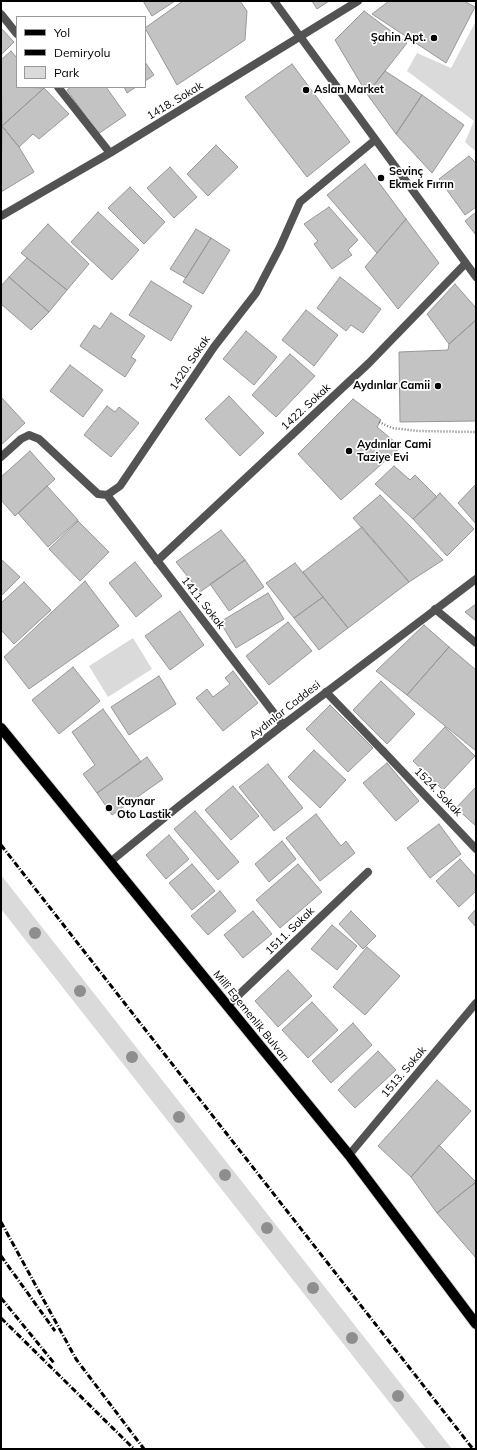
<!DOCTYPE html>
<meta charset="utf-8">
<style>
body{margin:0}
#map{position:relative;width:477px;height:1450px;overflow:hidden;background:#fff;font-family:Mulish,sans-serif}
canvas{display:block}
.frame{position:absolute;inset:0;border:2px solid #000;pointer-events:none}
.legend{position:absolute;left:16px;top:16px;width:130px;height:72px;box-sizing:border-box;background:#fff;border:1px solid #999;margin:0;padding:5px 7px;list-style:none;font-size:12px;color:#000}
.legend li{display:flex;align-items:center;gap:8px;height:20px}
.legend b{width:20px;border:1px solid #999}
</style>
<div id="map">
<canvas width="477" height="1450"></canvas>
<div class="frame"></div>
<ul class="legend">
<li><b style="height:5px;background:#000"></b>Yol</li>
<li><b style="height:5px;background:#000"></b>Demiryolu</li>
<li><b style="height:11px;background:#dadada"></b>Park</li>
</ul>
</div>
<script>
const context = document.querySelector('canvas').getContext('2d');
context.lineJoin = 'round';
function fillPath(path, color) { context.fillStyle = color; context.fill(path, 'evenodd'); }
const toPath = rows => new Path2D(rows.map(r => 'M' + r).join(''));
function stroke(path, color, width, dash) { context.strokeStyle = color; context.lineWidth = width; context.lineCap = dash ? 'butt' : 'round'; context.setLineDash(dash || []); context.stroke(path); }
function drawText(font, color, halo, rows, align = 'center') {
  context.font = font + ' Mulish,sans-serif'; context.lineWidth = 3.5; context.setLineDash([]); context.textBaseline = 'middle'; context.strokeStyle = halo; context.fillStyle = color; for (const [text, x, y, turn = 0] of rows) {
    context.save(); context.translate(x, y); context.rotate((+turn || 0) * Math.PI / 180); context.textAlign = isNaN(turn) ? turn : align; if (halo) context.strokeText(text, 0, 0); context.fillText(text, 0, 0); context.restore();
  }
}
fillPath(toPath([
 [476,21,476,152,465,142,474,121,407,71,417,53,451,68],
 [133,638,152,669,108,697,89,666],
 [1,875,452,1449,426,1449,1,909]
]), '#dadada');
const building = toPath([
 [143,1,175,1,152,16,143,1],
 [183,1,240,1,247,11,245,40,177,85,145,28,183,1],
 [312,1,329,1,317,9,312,1],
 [389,1,464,1,475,7,446,63,372,14,389,1],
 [364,11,407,43,367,94,335,40,364,11],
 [1,28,14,42,1,55,1,28],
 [11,51,17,58,17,87,44,88,2,126,1,60,11,51],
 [145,62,154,75,145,81,145,62],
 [292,64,350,142,307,177,245,97,292,64],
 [385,71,422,95,396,134,367,94,385,71],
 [71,87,106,87,126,115,98,134,67,90,71,87],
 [124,87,136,87,127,93,124,87],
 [44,88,69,114,39,139,33,134,19,147,2,126,44,88],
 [422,95,464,125,432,173,396,134,422,95],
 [2,126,19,147,34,172,1,192,2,126],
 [216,145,238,167,208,196,187,174,216,145],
 [469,156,476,163,476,207,465,215,439,179,469,156],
 [365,164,406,219,377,253,327,195,365,164],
 [170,167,197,197,174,218,147,188,170,167],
 [130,187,165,222,144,244,108,208,130,187],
 [329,207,358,240,348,250,352,255,332,269,314,244,318,241,304,224,329,207],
 [98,212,139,250,112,280,71,242,98,212],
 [476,212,476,235,465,221,476,212],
 [406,219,439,263,398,309,365,267,406,219],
 [48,224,89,264,67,290,21,253,48,224],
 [196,229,211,238,186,278,170,269,196,229],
 [211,238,230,250,203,294,183,282,211,238],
 [27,258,67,290,49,312,9,277,27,258],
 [9,277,49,312,31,330,1,304,1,286,9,277],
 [340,277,381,309,363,333,351,325,346,331,317,308,340,277],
 [151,281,192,306,171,341,129,315,151,281],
 [455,284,476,308,476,320,449,344,427,314,455,284],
 [306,310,338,335,314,366,282,340,306,310],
 [111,313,145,336,131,357,136,360,125,377,80,346,94,325,100,329,111,313],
 [476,320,476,421,400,422,399,352,448,350,449,344,476,320],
 [246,331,277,357,254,385,223,359,246,331],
 [290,354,315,376,276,417,252,395,290,354],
 [70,365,103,390,83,417,50,391,70,365],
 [229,396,264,433,240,456,205,419,229,396],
 [1,397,25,423,1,445,1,397],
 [353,399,381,420,377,427,401,447,341,500,298,454,353,399],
 [107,406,115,412,119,407,139,423,111,457,84,435,107,406],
 [30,451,55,479,15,516,1,500,1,477,30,451],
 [394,466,410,480,415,475,437,497,413,519,375,484,394,466],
 [476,484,476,524,458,503,476,484],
 [47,486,78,520,48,547,18,513,47,486],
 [440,493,474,529,447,556,413,519,440,493],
 [380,495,443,560,409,582,353,518,380,495],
 [78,521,109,552,80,581,49,549,78,521],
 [362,527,409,582,348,628,303,572,362,527],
 [221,530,245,560,200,592,176,562,221,530],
 [1,559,20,577,1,596,1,559],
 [245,560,264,587,229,611,210,584,245,560],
 [135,562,162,596,136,617,109,583,135,562],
 [295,563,323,597,294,618,266,583,295,563],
 [85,581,119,626,29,689,4,657,85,581],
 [24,582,51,610,14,644,1,630,1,603,24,582],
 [268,593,284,619,236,648,220,622,268,593],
 [323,597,348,628,319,650,294,618,323,597],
 [476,604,476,621,465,612,476,604],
 [180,611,204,645,170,670,145,636,180,611],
 [288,622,312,651,269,685,246,656,288,622],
 [424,625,449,647,407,695,376,671,424,625],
 [449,647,476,670,476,751,407,695,449,647],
 [73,667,100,701,59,734,32,700,73,667],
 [233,671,258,703,223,731,196,698,207,689,213,697,230,684,225,678,233,671],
 [159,676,176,704,129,735,111,707,159,676],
 [381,681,415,714,387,744,353,710,381,681],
 [330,705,373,748,348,772,306,729,330,705],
 [103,709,141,762,97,793,83,774,95,765,72,732,103,709],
 [445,727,475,756,443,790,413,761,445,727],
 [314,750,346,780,320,808,288,777,314,750],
 [147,757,163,779,112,815,97,793,147,757],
 [387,763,419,801,396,821,363,783,387,763],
 [268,764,303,808,274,831,239,787,268,764],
 [233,786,259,816,231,840,205,810,233,786],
 [476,787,476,826,456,808,476,787],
 [195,811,239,862,218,880,174,829,195,811],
 [316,814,341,846,346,841,355,853,320,881,286,838,316,814],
 [439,824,461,854,430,878,407,848,439,824],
 [169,835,189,859,166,879,146,855,169,835],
 [282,841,296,859,269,882,255,864,282,841],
 [460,859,476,877,476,891,459,907,436,881,460,859],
 [192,864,215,891,192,910,169,883,192,864],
 [298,864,322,892,280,928,256,900,298,864],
 [220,891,236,911,208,935,191,916,220,891],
 [476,909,476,927,468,918,476,909],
 [253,911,272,934,243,958,224,935,253,911],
 [351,911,376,936,363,949,339,924,351,911],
 [332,925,357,946,337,970,311,949,332,925],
 [367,947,400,976,365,1015,333,987,367,947],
 [288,970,312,996,278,1027,255,1001,288,970],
 [312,1002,338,1030,308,1058,282,1030,312,1002],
 [353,1023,372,1045,331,1083,312,1061,353,1023],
 [378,1051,396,1070,355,1108,338,1090,378,1051],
 [437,1080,471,1111,411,1177,378,1146,437,1080],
 [439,1145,476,1182,437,1213,411,1177,439,1145],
 [476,1182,476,1258,437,1213,476,1182]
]);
fillPath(building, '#c3c3c3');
stroke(building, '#979797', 1);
const primary = toPath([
 [1,728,349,1155,476,1324]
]);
stroke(primary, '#dbdbdb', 12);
stroke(toPath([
 [379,422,392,428,418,431,476,432]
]), '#757575', 2.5, [1, 2]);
stroke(toPath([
 [326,692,383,751]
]), '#535353', 8);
stroke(toPath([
 [1,14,17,34],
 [58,87,110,153],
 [1,216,110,153,358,1],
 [1,457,21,439,29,435,39,439,98,494,107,495,120,486,214,347,256,293,280,247,300,202,375,140],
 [107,495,283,725],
 [157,561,369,363,465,264],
 [435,609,476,643],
 [383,751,476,849],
 [227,1006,368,872],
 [349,1155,476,1003]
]), '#535353', 8);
stroke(toPath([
 [274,1,476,277],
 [110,862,179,806,283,725,476,579]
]), '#535353', 8);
stroke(primary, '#000', 10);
stroke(toPath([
 [1,845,473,1449],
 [1,1222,76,1359,144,1449],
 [1,1256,55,1331],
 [1,1298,54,1363],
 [1,1318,134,1449]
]), '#000', 3, [6, 2, 1, 2]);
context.fillStyle = '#8e8e8e';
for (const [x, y] of [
 [35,933],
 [80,991],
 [132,1057],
 [179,1117],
 [225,1175],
 [267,1228],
 [313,1288],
 [352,1338],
 [398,1396]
]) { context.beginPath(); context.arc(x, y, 6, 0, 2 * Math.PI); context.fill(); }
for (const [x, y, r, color] of [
 [434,38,4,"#000"],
 [306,90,4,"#000"],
 [381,178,4,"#000"],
 [438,386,4,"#000"],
 [349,451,4,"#000"],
 [109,808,4,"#000"]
]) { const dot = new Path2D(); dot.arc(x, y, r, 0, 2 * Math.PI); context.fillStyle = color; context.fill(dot); stroke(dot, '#fff', 1.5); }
drawText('bold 11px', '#000', '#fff', [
 ["Şahin Apt.",426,38,"right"],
 ["Aslan Market",314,90],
 ["Sevinç",389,172],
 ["Ekmek Fırrın",389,185],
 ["Aydınlar Camii",430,386,"right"],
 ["Aydınlar Cami",357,445],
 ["Taziye Evi",357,458],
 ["Kaynar",117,802],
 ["Oto Lastik",117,815]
], 'left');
drawText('11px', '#000', '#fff', [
 ["1418. Sokak",175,101,-31],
 ["1420. Sokak",190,363,-56],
 ["1422. Sokak",306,407,-43],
 ["1411. Sokak",203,603,52],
 ["Aydınlar Caddesi",285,710,-38],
 ["1524. Sokak",438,792,46],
 ["1511. Sokak",290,931,-44],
 ["Millî Egemenlik Bulvarı",251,1016,51],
 ["1513. Sokak",404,1072,-50]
]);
</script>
